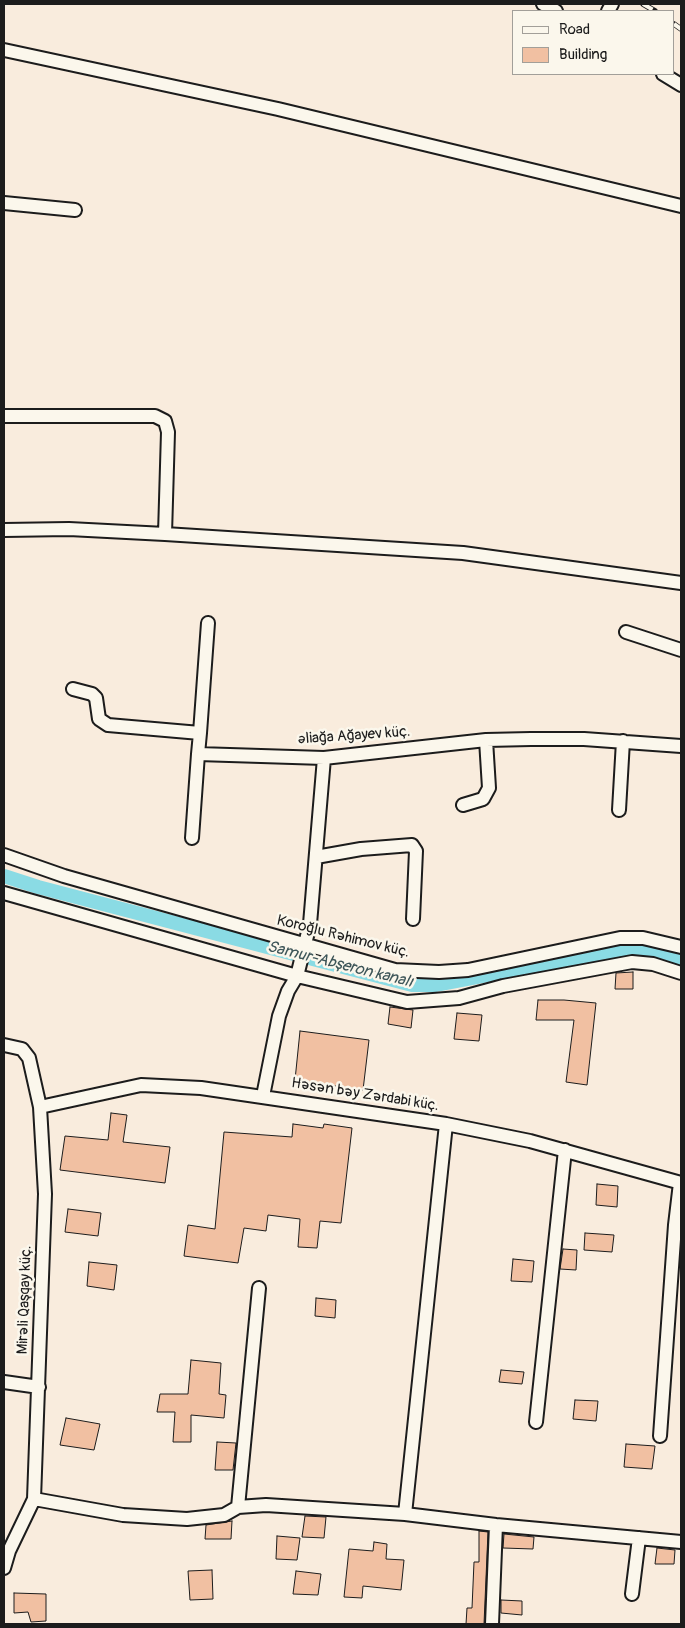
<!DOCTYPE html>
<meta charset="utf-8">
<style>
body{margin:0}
#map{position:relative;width:685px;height:1628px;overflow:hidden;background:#f9ecdd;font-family:Pangolin,sans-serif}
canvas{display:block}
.frame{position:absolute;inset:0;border:5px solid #1c1c1c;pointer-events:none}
.legend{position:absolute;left:512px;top:10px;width:162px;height:65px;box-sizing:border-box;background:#fbf7ec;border:1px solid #a29f99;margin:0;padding:6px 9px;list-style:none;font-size:15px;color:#1c1c1c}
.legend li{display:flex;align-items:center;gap:10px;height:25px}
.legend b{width:25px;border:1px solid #a29f99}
</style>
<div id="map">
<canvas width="685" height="1628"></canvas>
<div class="frame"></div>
<ul class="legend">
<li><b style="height:6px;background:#fbf7ec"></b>Road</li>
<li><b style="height:14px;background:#f1c0a2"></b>Building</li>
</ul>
</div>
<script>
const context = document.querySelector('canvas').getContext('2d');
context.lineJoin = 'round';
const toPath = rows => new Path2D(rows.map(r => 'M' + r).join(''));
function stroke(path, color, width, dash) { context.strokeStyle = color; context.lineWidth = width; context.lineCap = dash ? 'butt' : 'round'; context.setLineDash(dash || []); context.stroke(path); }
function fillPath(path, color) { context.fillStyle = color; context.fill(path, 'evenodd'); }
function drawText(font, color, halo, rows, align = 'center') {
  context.font = font + ' Pangolin,sans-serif'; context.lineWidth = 5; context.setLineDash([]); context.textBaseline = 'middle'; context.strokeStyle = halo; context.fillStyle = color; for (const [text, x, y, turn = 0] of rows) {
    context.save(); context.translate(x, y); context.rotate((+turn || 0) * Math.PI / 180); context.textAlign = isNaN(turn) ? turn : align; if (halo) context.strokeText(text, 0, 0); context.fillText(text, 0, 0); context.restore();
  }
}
stroke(toPath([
 [4,876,38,887,412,985,435,985,618,950,641,949,681,960]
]), '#8adbe4', 14);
const building = toPath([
 [633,972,633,989,615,989,616,973,633,972],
 [538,1000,564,1000,596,1003,587,1085,566,1082,574,1020,536,1020,538,1000],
 [390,1007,413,1010,411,1028,388,1024,390,1007],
 [457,1013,482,1015,479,1041,454,1039,457,1013],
 [300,1031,369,1040,363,1090,295,1080,300,1031],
 [111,1113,127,1115,123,1142,170,1147,165,1183,60,1170,65,1136,108,1140,111,1113],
 [293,1124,323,1128,324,1124,352,1128,341,1223,320,1221,317,1248,298,1247,300,1219,268,1215,266,1231,244,1228,238,1263,184,1256,188,1225,215,1229,224,1132,292,1137,293,1124],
 [597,1184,618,1186,617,1207,596,1205,597,1184],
 [68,1209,101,1213,98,1236,65,1232,68,1209],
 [585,1233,614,1235,612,1252,584,1250,585,1233],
 [563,1249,577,1250,576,1270,560,1269,563,1249],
 [513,1259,534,1261,532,1282,511,1281,513,1259],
 [89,1262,117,1265,114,1290,87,1286,89,1262],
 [316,1298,336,1300,335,1318,315,1316,316,1298],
 [191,1360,221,1363,219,1394,226,1395,224,1418,191,1415,191,1442,173,1442,175,1412,157,1412,160,1394,188,1394,191,1360],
 [501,1370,524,1372,522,1384,499,1382,501,1370],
 [575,1400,598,1401,596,1421,573,1419,575,1400],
 [66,1418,100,1424,94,1450,60,1445,66,1418],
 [217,1442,236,1443,233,1470,215,1470,217,1442],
 [626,1444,655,1446,652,1469,624,1467,626,1444],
 [305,1516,326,1517,324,1538,302,1537,305,1516],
 [232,1521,231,1539,205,1539,206,1525,232,1521],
 [479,1531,488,1532,484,1624,466,1624,467,1608,472,1608,474,1562,479,1562,479,1531],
 [504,1534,534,1537,533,1549,503,1548,504,1534],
 [277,1536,300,1538,297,1560,276,1559,277,1536],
 [374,1542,387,1544,386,1559,404,1560,401,1590,363,1586,362,1598,344,1597,349,1549,373,1551,374,1542],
 [657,1548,675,1550,674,1564,655,1564,657,1548],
 [212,1570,213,1599,190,1600,188,1571,212,1570],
 [296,1571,321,1574,318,1595,293,1594,296,1571],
 [14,1593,46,1594,46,1621,31,1622,28,1612,14,1613,14,1593],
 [501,1600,522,1601,522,1615,501,1613,501,1600]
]);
fillPath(building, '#f1c0a2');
stroke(building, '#1c1c1c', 1);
const minor = toPath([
 [543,4,556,11],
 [608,11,612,4],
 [4,50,278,109,681,206],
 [663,74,681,85],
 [4,203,75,210],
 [4,416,155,416,165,421,168,432,165,534],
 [4,530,69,529,165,534,463,553,681,583],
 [626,632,681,650],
 [73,689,92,694,96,698,99,719,108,725,200,733,198,754,324,758,486,740,531,739,584,739,681,746],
 [200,733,208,623],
 [463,805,483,799,489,788,486,740],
 [619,810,623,741],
 [192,838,198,754],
 [4,855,64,876,395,970,439,972,468,970,620,938,643,938,681,947],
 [316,857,361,849,412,845,416,851,413,919],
 [4,893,297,976,407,1002,459,998,503,986,632,962,653,964,681,973],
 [4,1045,22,1049,29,1058,40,1107,45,1194,34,1499,9,1551,4,1568],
 [263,1096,279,1016,288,991,297,976,310,924,324,758],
 [40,1107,141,1085,201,1088,446,1124,530,1141,681,1183],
 [4,1382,39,1387],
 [536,1422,565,1150],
 [660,1436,675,1225,680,1183],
 [34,1499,123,1515,187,1519,224,1515,238,1507,266,1505,405,1514,496,1525,681,1542],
 [238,1507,259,1288],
 [405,1514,446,1124],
 [632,1594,639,1538],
 [492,1624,496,1525]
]);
stroke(minor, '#1c1c1c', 16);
stroke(minor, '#fbf7ec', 12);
const rail = toPath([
 [643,4,655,11],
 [674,24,681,29]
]);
stroke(rail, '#1c1c1c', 5.5);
stroke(rail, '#fbf7ec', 4, [11]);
drawText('15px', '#1c1c1c', '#fbf7ec', [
 ["Əliağa Ağayev küç.",354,736,-4],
 ["Koroğlu Rəhimov küç.",343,937,14],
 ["Həsən bəy Zərdabi küç.",365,1095,9],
 ["Mirəli Qaşqay küç.",25,1300,-88]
]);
drawText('italic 16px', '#3d5558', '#fbf7ec', [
 ["Samur-Abşeron kanalı",340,965,14]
]);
</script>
